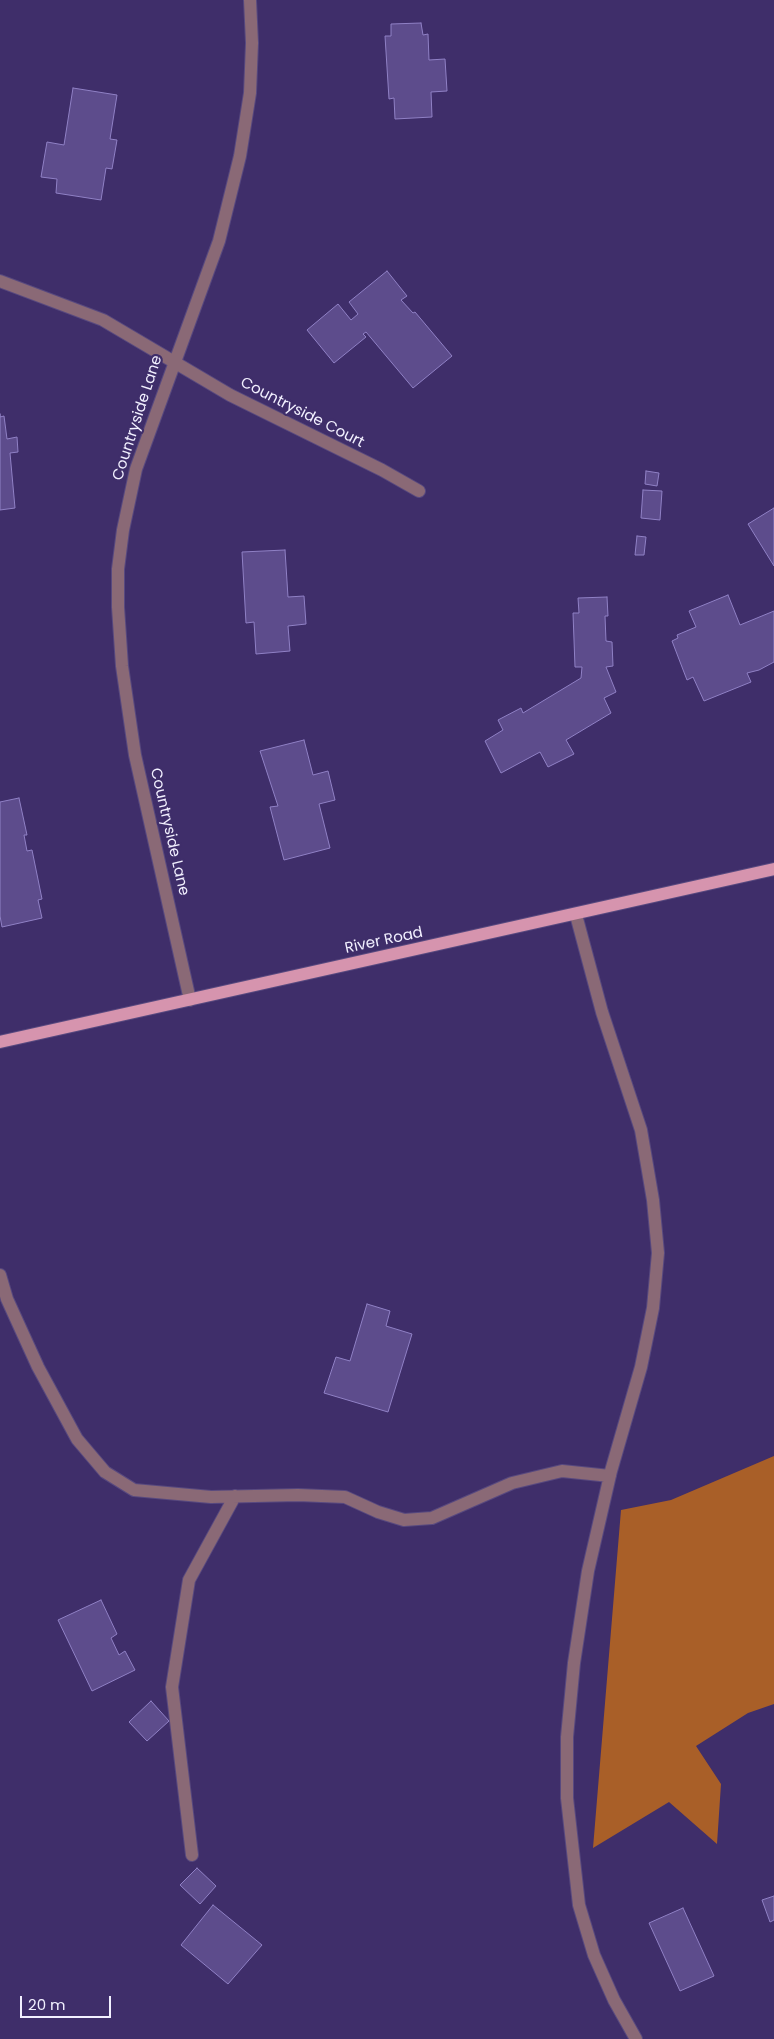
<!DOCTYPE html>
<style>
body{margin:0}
#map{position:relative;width:774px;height:2039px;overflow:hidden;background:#3f2e6a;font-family:Poppins,sans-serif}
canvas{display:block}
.scale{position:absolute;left:20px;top:1996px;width:91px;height:22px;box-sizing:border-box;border:2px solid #f2f0ff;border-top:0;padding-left:6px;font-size:15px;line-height:18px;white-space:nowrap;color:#f2f0ff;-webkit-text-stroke:4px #3f2e6a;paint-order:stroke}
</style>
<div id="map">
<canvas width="774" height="2039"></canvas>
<div class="scale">20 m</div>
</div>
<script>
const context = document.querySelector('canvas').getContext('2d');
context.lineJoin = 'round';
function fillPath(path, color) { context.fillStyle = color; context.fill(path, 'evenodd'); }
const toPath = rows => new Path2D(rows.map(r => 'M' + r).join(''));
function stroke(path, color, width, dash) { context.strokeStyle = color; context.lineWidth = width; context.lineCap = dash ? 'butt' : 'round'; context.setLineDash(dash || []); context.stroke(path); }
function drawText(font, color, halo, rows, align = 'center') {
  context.font = font + ' Poppins,sans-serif'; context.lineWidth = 4.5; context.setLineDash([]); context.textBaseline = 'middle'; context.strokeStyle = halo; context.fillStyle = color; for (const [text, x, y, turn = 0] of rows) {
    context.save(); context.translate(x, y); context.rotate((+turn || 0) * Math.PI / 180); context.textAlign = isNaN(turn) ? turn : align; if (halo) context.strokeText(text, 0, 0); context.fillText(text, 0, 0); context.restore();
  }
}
fillPath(toPath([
 [774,1456,774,1704,748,1713,696,1746,721,1784,717,1844,669,1802,593,1848,621,1510,671,1500]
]), '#a95f28');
const building = toPath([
 [421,23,423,35,428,34,429,60,445,59,447,91,431,92,432,117,395,119,394,98,389,99,385,36,391,36,391,24,421,23],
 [73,88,117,95,110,139,117,140,112,169,106,168,101,200,56,193,57,179,41,177,47,142,64,145,73,88],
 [387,271,407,296,401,300,413,313,415,312,452,356,413,388,366,332,363,334,366,337,334,363,307,330,338,304,351,320,358,314,349,302,387,271],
 [0,414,0,417,4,416,7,439,17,437,18,452,10,453,15,508,0,510,0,414],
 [646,471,659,473,657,486,645,484,646,471],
 [643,490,662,491,660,520,641,518,643,490],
 [774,508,774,566,748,524,774,508],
 [637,536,646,537,644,555,635,555,637,536],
 [285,550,288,597,304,596,306,624,288,626,290,651,256,654,254,622,246,623,242,552,285,550],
 [728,595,740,625,774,611,774,662,759,670,747,673,751,682,704,701,693,677,687,680,672,641,678,638,677,635,696,627,689,611,728,595],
 [607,597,608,616,605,616,606,641,612,642,613,666,606,667,616,692,604,698,611,713,566,740,574,754,548,767,540,752,501,773,485,741,503,730,498,720,521,708,523,713,581,678,582,667,575,667,573,613,579,613,578,598,607,597],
 [304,740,313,775,328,771,335,800,319,804,330,848,284,860,270,807,278,806,260,751,304,740],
 [19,798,27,835,24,835,27,851,32,850,42,899,38,900,42,918,2,927,0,916,0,802,19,798],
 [367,1304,390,1311,386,1326,412,1334,388,1412,324,1393,336,1357,350,1361,367,1304],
 [101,1600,117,1634,111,1638,119,1655,125,1651,135,1670,92,1691,58,1620,101,1600],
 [151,1701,169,1721,147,1741,129,1722,151,1701],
 [197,1868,216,1886,200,1904,180,1885,197,1868],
 [774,1896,774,1920,770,1922,762,1900,774,1896],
 [213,1905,262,1945,228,1984,181,1945,213,1905],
 [683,1908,714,1976,680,1991,649,1923,683,1908]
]);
fillPath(building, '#5d4c8c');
stroke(building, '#9081c5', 1);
const minor = toPath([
 [0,281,103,320,230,395,382,470,419,491],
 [576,915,602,1012,641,1130,653,1200,658,1253,653,1308,641,1367,611,1471,588,1571,574,1663,567,1737,567,1798,579,1905,594,1955,614,2000,636,2039],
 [190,1000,135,755,122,666,118,607,118,569,123,530,136,469,219,241,240,156,250,93,252,43,250,0],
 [0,1275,7,1299,38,1367,77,1439,105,1472,134,1490,211,1497,298,1495,345,1497,378,1512,404,1520,432,1518,512,1483,562,1471,610,1476],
 [192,1855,172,1687,189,1580,235,1496]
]);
const major = toPath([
 [0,1042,774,869]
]);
stroke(minor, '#58497f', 14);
stroke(major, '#58497f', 14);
stroke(minor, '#8a6976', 12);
stroke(major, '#d694ae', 12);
drawText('15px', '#f2f0ff', '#3f2e6a', [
 ["Countryside Court",302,413,27],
 ["Countryside Lane",138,418,-72],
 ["Countryside Lane",169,832,77],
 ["River Road",384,941,-12]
]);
</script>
